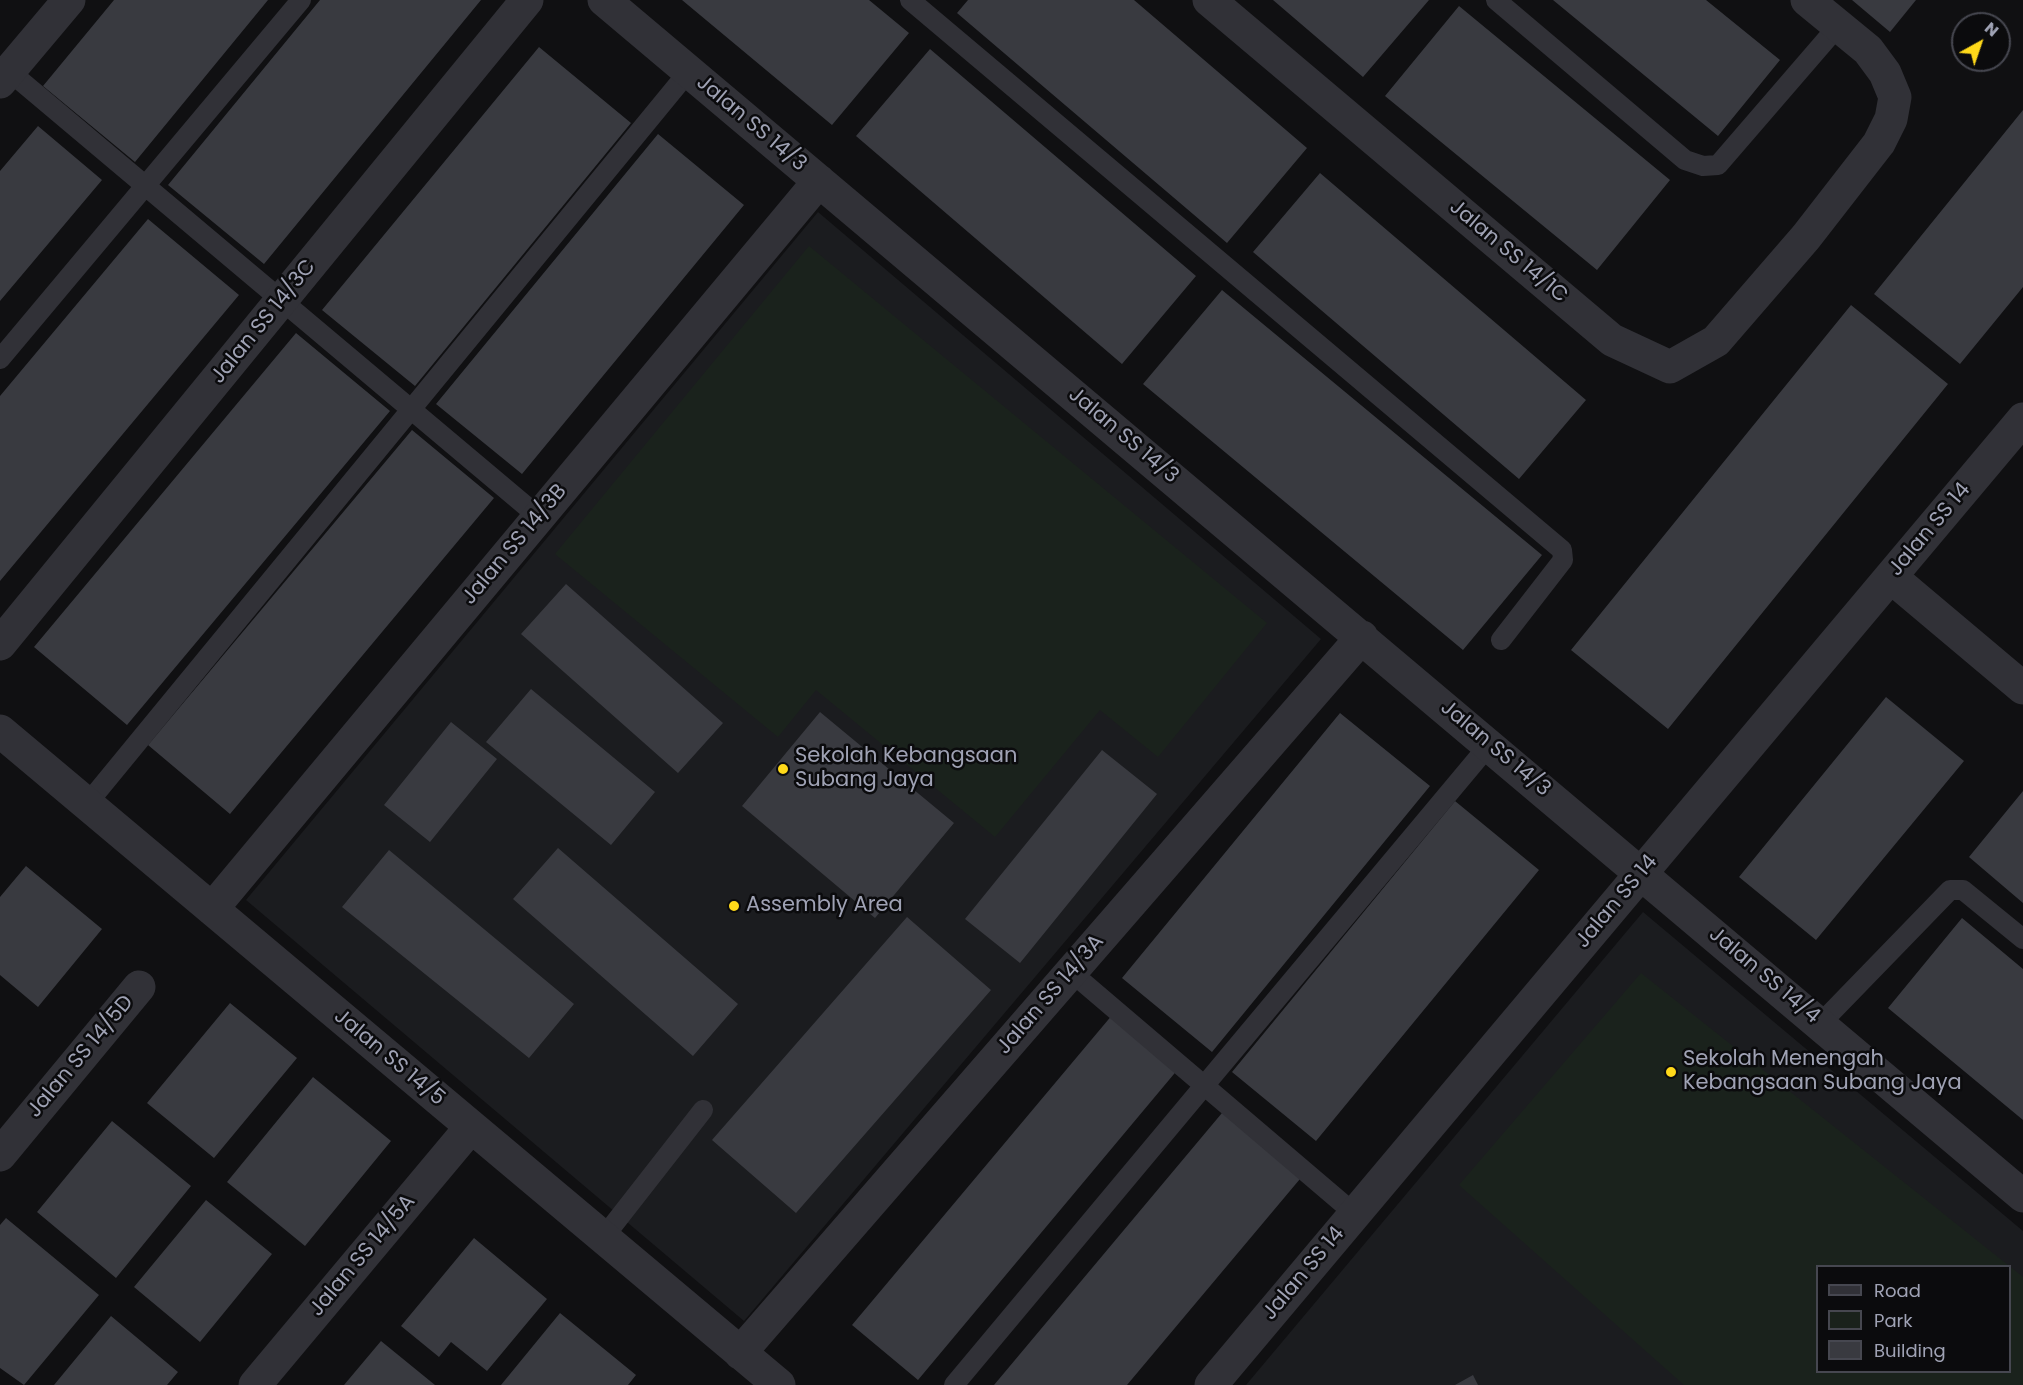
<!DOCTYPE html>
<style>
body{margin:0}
#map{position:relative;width:2023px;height:1385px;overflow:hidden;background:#101012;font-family:Poppins,sans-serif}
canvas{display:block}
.legend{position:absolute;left:1816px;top:1265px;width:195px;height:108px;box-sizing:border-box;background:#0b0b0d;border:2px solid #464750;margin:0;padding:8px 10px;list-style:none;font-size:18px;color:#9fa2b4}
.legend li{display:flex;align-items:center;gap:12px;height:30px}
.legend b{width:30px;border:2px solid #464750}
.north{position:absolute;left:1951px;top:12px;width:60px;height:60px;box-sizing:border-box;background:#0b0b0d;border:2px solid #464750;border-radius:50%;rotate:40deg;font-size:16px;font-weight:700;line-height:24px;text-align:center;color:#9fa2b4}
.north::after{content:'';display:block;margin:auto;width:21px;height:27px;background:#ffd91a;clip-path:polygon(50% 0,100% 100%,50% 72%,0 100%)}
</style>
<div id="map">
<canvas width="2023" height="1385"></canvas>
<ul class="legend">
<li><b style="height:8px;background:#313137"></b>Road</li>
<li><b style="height:16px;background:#1a221c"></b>Park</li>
<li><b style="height:16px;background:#393a40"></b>Building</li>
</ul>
<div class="north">N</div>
</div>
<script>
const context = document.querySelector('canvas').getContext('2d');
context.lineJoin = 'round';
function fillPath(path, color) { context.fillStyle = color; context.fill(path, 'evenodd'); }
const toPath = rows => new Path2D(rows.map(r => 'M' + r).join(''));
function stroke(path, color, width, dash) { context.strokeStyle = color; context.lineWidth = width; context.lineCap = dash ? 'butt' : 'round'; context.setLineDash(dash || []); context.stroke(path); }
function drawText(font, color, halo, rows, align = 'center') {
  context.font = font + ' Poppins,sans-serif'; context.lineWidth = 5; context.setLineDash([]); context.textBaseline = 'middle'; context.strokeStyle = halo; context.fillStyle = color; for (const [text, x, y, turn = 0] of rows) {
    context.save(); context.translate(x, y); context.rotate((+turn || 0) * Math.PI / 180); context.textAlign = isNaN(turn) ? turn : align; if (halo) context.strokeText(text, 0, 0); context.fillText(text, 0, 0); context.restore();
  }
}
fillPath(toPath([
 [818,212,1321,639,744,1321,246,900],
 [1643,912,2023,1231,2023,1385,1246,1385],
 [1818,1266,2010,1266,2010,1372,1818,1372]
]), '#1b1c1f');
fillPath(toPath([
 [809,246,1267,623,1158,757,1100,710,995,837,816,690,778,737,555,554],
 [1641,973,2023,1277,2023,1385,1684,1385,1459,1185],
 [1818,1266,2010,1266,2010,1372,1818,1372]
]), '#1a221c');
fillPath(toPath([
 [114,0,268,0,135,162,43,86],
 [320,0,481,0,264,264,168,185],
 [682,0,869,0,909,33,832,125],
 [968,0,1134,0,1307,148,1227,243,957,13],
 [1273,0,1429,0,1363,77],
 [1553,0,1706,0,1780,60,1718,136],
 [1852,0,1916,0,1890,32],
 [1459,6,1670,180,1597,270,1385,96],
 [539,47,631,123,415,386,322,310],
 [930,49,1196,276,1122,364,856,136],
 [2023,110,2023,287,1960,364,1874,294],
 [38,126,102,180,0,301,0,171],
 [658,134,744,205,522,474,436,404],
 [1320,173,1586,400,1519,479,1253,252],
 [148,219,239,295,0,581,0,396],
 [1222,290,1542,555,1463,650,1143,384],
 [1851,305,1948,384,1668,729,1571,650],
 [296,333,390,411,127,725,34,647],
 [412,430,494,498,230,814,148,745],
 [566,584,723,723,678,773,521,634],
 [531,689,655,792,611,845,486,742],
 [1886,697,1964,761,1816,940,1739,877],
 [820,712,954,823,875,918,742,806],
 [1340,713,1430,786,1212,1052,1122,978],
 [451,722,497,759,430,842,384,805],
 [1102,750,1157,794,1020,963,965,919],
 [2023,791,2023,903,1969,857],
 [1455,801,1539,870,1316,1141,1232,1072],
 [558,848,738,1004,693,1056,513,899],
 [389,850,574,1004,529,1058,342,907],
 [26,866,102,929,38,1007,0,975,0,897],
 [907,917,991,990,796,1213,712,1140],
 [1962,918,2023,969,2023,1120,1888,1008],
 [230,1003,297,1058,214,1158,147,1103],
 [1113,1014,1179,1068,918,1380,852,1325],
 [313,1077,391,1141,305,1246,227,1182],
 [1227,1107,1305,1173,1127,1385,994,1385],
 [112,1121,191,1186,116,1278,37,1212],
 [206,1200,272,1254,200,1342,134,1287],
 [6,1218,99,1295,24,1385,0,1368,0,1225],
 [474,1238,547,1299,487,1371,451,1342,439,1357,401,1326],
 [560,1313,636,1375,628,1385,501,1385],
 [111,1316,178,1372,167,1385,54,1385],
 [381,1341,435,1385,344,1385],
 [1473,1375,1478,1385,1455,1385]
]), '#393a40');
stroke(toPath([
 [910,0,1562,550,1563,560,1501,640],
 [1496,0,1685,160,1703,166,1718,165,1838,26],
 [9,71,539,517],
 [0,359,301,0],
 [87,804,689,71],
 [1071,972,1355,1214],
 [1820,1024,1950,890,1963,890,2023,939],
 [603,1238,703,1110],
 [954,1385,1489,745]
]), '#313137', 20);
stroke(toPath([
 [604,0,2023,1196],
 [1209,0,1612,340,1670,367,1716,341,1806,237,1879,143,1891,119,1895,97,1885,73,1868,50,1807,0],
 [0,82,69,0],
 [1891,577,2023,688],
 [0,644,527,0],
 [0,731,779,1385],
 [212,909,819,181],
 [0,1155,139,987],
 [740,1353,1362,637],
 [255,1385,471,1127],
 [1211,1385,2023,419]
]), '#313137', 33);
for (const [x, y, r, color] of [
 [783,769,6,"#ffd91a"],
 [734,906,6,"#ffd91a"],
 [1671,1072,6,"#ffd91a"]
]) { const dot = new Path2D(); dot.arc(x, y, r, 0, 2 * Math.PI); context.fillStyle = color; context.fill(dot); stroke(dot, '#0b0b0d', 2); }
drawText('21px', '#9fa2b4', '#0b0b0d', [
 ["Jalan SS 14/3",751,124,40],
 ["Jalan SS 14/1C",1508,252,40],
 ["Jalan SS 14/3C",264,322,-51],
 ["Jalan SS 14/3",1123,436,40],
 ["Jalan SS 14",1930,530,-50],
 ["Jalan SS 14/3B",515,545,-50],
 ["Jalan SS 14/3",1495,749,40],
 ["Jalan SS 14",1617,902,-50],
 ["Jalan SS 14/4",1764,976,40],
 ["Jalan SS 14/3A",1051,995,-49],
 ["Jalan SS 14/5D",81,1057,-50],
 ["Jalan SS 14/5",389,1058,40],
 ["Jalan SS 14/5A",363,1256,-50],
 ["Jalan SS 14",1304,1274,-50]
]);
drawText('21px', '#9fa2b4', '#0b0b0d', [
 ["Sekolah Kebangsaan",795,757],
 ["Subang Jaya",795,781],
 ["Assembly Area",746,906],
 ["Sekolah Menengah",1683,1060],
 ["Kebangsaan Subang Jaya",1683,1084]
], 'left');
</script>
